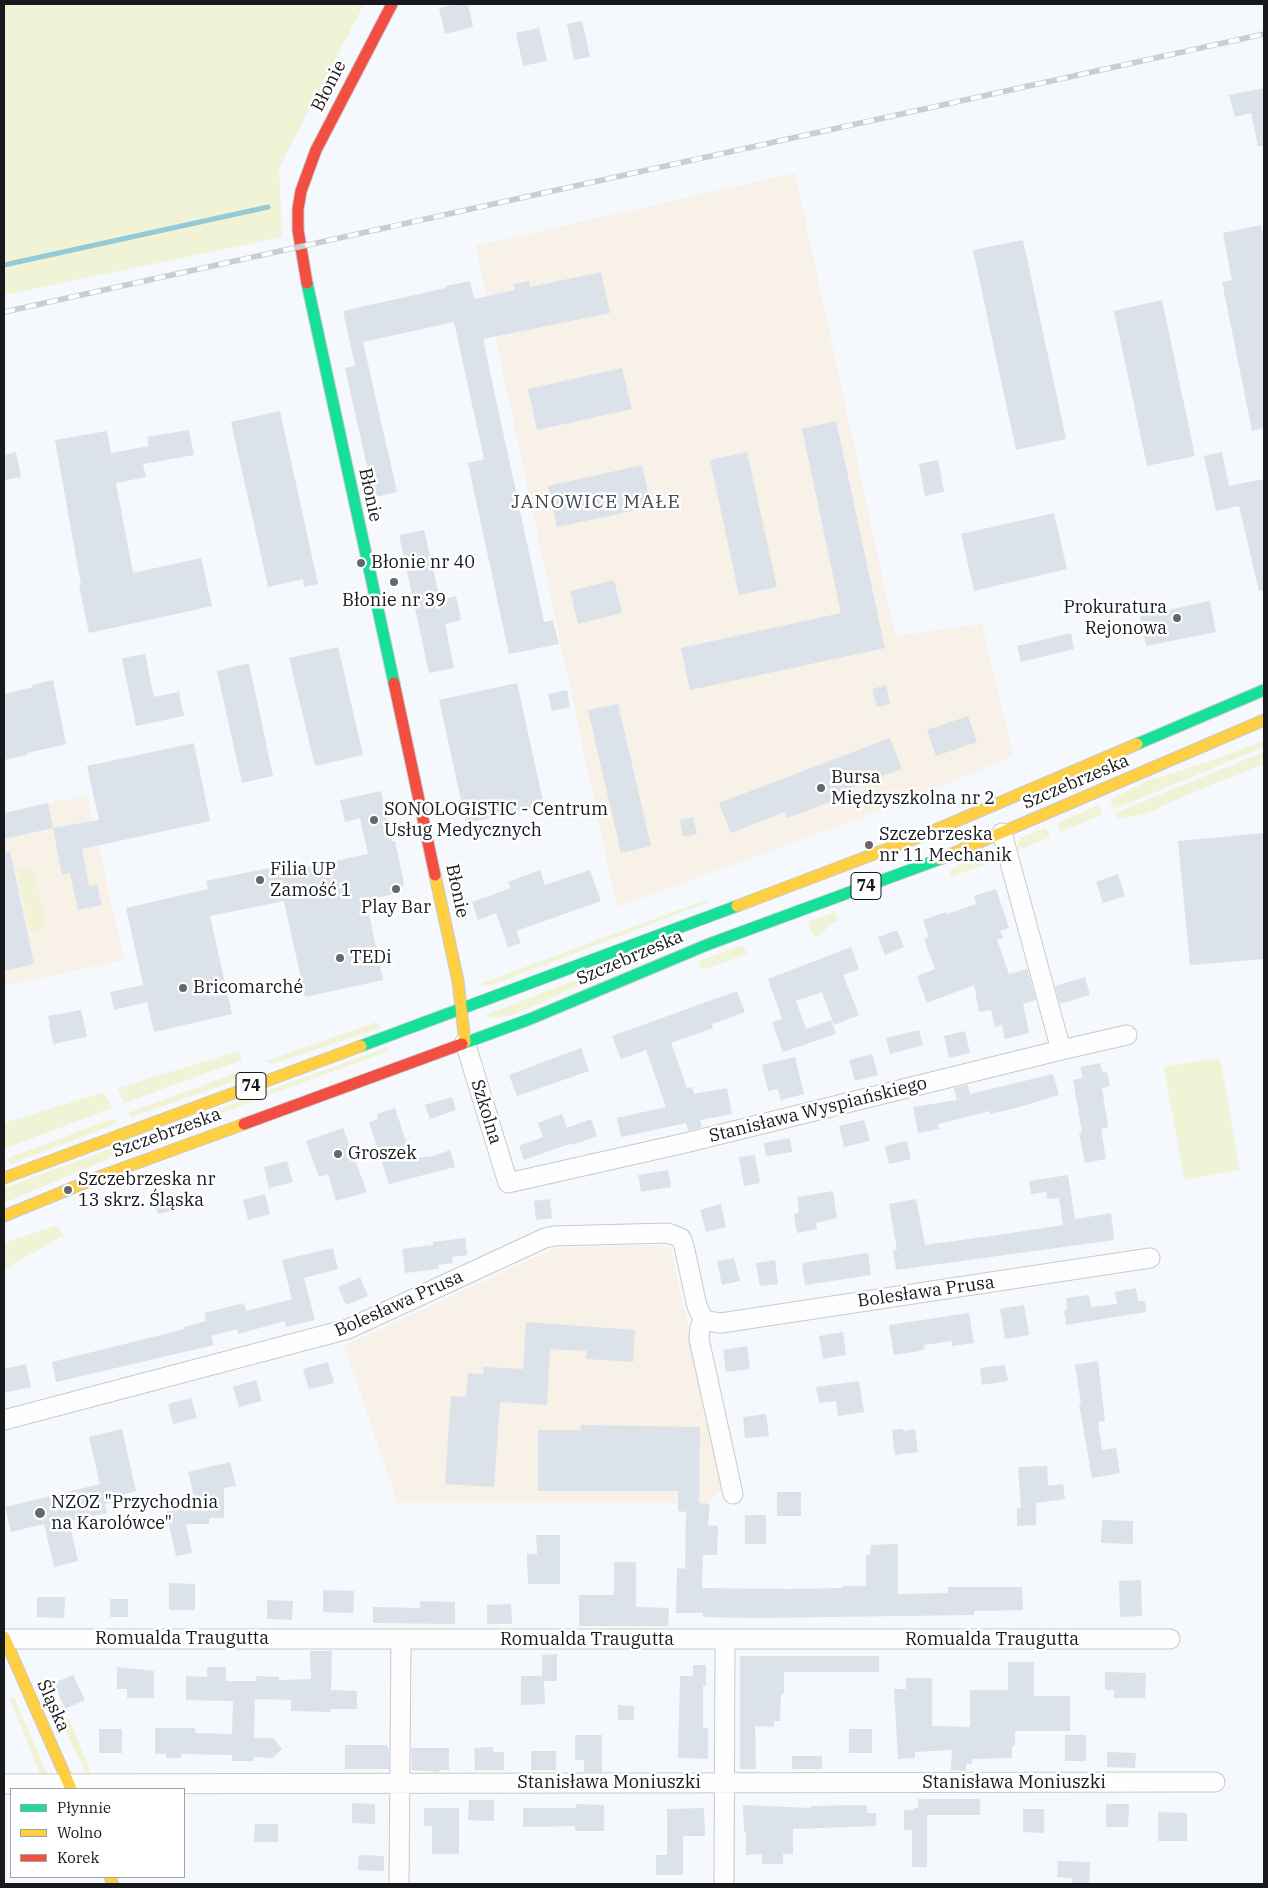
<!DOCTYPE html>
<meta charset="utf-8">
<style>
body{margin:0}
#map{position:relative;width:1268px;height:1888px;overflow:hidden;background:#f5f8fc;font-family:"IBM Plex Serif",serif}
canvas{display:block}
.frame{position:absolute;inset:0;border:5px solid #17191c;pointer-events:none}
.legend{position:absolute;left:10px;top:1788px;width:175px;height:90px;box-sizing:border-box;background:#fff;border:1px solid #a2a3a4;margin:0;padding:6px 9px;list-style:none;font-size:15px;color:#17191c}
.legend li{display:flex;align-items:center;gap:10px;height:25px}
.legend b{width:25px;border:1px solid #a2a3a4}
</style>
<div id="map">
<canvas width="1268" height="1888"></canvas>
<div class="frame"></div>
<ul class="legend">
<li><b style="height:6px;background:#16e098"></b>Płynnie</li>
<li><b style="height:6px;background:#ffcf43"></b>Wolno</li>
<li><b style="height:6px;background:#f24e42"></b>Korek</li>
</ul>
</div>
<script>
const context = document.querySelector('canvas').getContext('2d');
context.lineJoin = 'round';
function fillPath(path, color) { context.fillStyle = color; context.fill(path, 'evenodd'); }
const toPath = rows => new Path2D(rows.map(r => 'M' + r).join(''));
function stroke(path, color, width, dash) { context.strokeStyle = color; context.lineWidth = width; context.lineCap = dash ? 'butt' : 'round'; context.setLineDash(dash || []); context.stroke(path); }
function drawText(font, color, halo, rows, align = 'center') {
  context.font = font + ' "IBM Plex Serif",serif'; context.lineWidth = 5; context.setLineDash([]); context.textBaseline = 'middle'; context.strokeStyle = halo; context.fillStyle = color; for (const [text, x, y, turn = 0] of rows) {
    context.save(); context.translate(x, y); context.rotate((+turn || 0) * Math.PI / 180); context.textAlign = isNaN(turn) ? turn : align; if (halo) context.strokeText(text, 0, 0); context.fillText(text, 0, 0); context.restore();
  }
}
fillPath(toPath([
 [795,173,895,636,982,624,1013,756,906,801,617,907,476,246],
 [87,795,124,960,4,986,4,813],
 [656,1245,664,1246,671,1250,724,1486,709,1503,398,1503,344,1346,555,1248]
]), '#f7f1e8');
fillPath(toPath([
 [4,4,364,4,279,168,282,237,4,295],
 [1264,741,1264,747,1114,809,1110,800,1147,781,1210,761],
 [1264,752,1264,764,1189,794,1148,813,1118,819,1115,813],
 [1099,805,1103,814,1061,832,1057,823],
 [1046,828,1050,837,1016,851,1021,837],
 [981,852,985,855,989,863,951,877,950,871,973,855],
 [30,867,33,870,46,924,43,929,30,932,17,870],
 [708,899,706,903,489,986,479,984],
 [835,912,838,921,830,924,823,933,814,938,808,922],
 [705,931,510,1016,495,1018,485,1015],
 [743,945,747,954,702,970,699,961],
 [376,1022,381,1028,272,1064,266,1061],
 [387,1047,388,1051,186,1126,4,1203,4,1188],
 [239,1051,242,1060,124,1103,118,1088],
 [1220,1058,1240,1170,1184,1180,1164,1067],
 [244,1070,240,1079,132,1117,128,1113],
 [104,1092,112,1108,4,1149,4,1123],
 [114,1118,116,1124,11,1164,6,1159],
 [57,1225,63,1235,4,1270,4,1243],
 [14,1697,47,1773,46,1776,41,1777,10,1699],
 [57,1714,70,1720,92,1776,85,1771]
]), '#f0f3d6');
stroke(toPath([
 [4,265,268,207]
]), '#93cad8', 5);
fillPath(toPath([
 [456,4,468,4,473,27,445,34,439,8],
 [582,21,590,57,574,60,567,24],
 [539,28,547,61,523,66,516,33],
 [1264,88,1264,146,1258,146,1251,113,1235,117,1229,95],
 [1261,225,1264,240,1264,428,1252,431,1222,282,1232,280,1223,233],
 [1023,240,1066,439,1016,450,973,250],
 [601,272,610,313,483,339,544,622,553,620,559,644,509,654,468,463,484,459,454,322,363,342,397,492,374,497,345,368,355,366,343,311,446,288,446,286,470,281,474,299,515,290,514,284,529,281,530,287],
 [1162,300,1195,456,1147,466,1114,311],
 [622,368,632,409,537,430,528,389],
 [280,411,318,584,304,587,303,579,268,587,231,422],
 [836,421,885,648,690,690,681,648,841,613,802,429],
 [189,430,194,455,143,464,146,477,116,483,133,573,201,558,212,606,89,633,79,585,81,585,55,440,107,431,111,453,149,446,147,437],
 [16,452,21,477,4,480,4,455],
 [747,452,777,587,739,595,710,460],
 [1222,452,1229,486,1264,479,1264,590,1259,591,1239,506,1216,511,1204,456],
 [938,460,944,492,925,496,919,464],
 [642,465,651,507,557,527,548,486],
 [1054,513,1067,569,974,591,961,534],
 [424,530,440,600,456,596,461,620,445,624,454,668,429,673,399,535],
 [614,580,622,613,578,624,570,591],
 [1210,601,1216,632,1146,646,1140,616],
 [1071,633,1074,649,1021,662,1017,646],
 [338,647,363,755,315,766,289,658],
 [145,654,154,697,179,692,184,716,136,726,122,658],
 [249,663,273,776,242,783,217,671],
 [53,680,66,744,27,753,27,755,4,760,4,694,33,687,32,685],
 [517,683,544,806,466,823,439,700],
 [886,685,890,704,877,707,872,689],
 [567,690,570,707,552,711,548,694],
 [618,704,651,846,621,853,588,710],
 [968,716,977,742,936,756,927,730],
 [890,738,902,769,847,789,849,795,787,818,785,812,731,833,719,803],
 [194,743,210,821,82,849,89,886,97,885,102,905,78,910,70,873,62,875,53,828,99,820,87,766],
 [381,791,392,841,395,841,404,884,398,893,366,900,383,980,305,997,284,901,210,916,232,1014,154,1032,147,1002,114,1010,110,992,143,985,126,908,208,889,206,881,269,868,270,875,368,854,360,818,345,822,340,800],
 [48,803,53,828,4,839,4,813],
 [693,817,697,834,683,837,680,820],
 [1264,833,1264,959,1190,965,1178,841],
 [10,851,34,964,4,971,4,852],
 [540,870,545,885,590,870,601,901,516,931,521,943,508,947,496,913,478,920,472,902,511,888,508,882],
 [1118,874,1125,896,1103,903,1096,882],
 [996,889,1009,928,1000,931,1003,938,997,940,1009,974,1027,969,1036,1000,1023,1004,1029,1033,1005,1039,1002,1025,995,1027,991,1010,979,1012,974,985,927,1003,917,976,935,969,924,939,929,937,923,920,946,912,947,914,976,904,974,896],
 [897,930,904,947,885,955,878,937],
 [851,947,859,969,843,975,859,1015,834,1025,822,992,796,1001,806,1029,831,1020,836,1034,783,1052,772,1022,782,1019,768,979],
 [1085,977,1090,995,1060,1004,1055,986],
 [737,991,745,1012,712,1024,713,1028,671,1043,687,1088,692,1087,694,1094,727,1088,732,1114,700,1120,702,1127,688,1131,686,1123,621,1137,617,1118,666,1107,646,1050,621,1059,612,1036],
 [81,1010,87,1037,53,1044,48,1016],
 [919,1030,923,1045,890,1054,886,1038],
 [965,1031,970,1053,949,1058,944,1036],
 [581,1048,589,1071,517,1096,509,1075],
 [872,1054,878,1075,855,1081,849,1060],
 [795,1057,804,1094,781,1100,778,1089,768,1091,762,1065],
 [1100,1063,1103,1073,1107,1072,1110,1086,1102,1088,1108,1127,1101,1129,1106,1159,1085,1163,1079,1133,1082,1132,1073,1080,1083,1078,1080,1067],
 [1053,1074,1059,1095,1016,1108,990,1114,990,1111,938,1124,939,1129,918,1133,913,1107,957,1100,954,1088,968,1085,970,1094],
 [452,1097,456,1110,430,1119,425,1105],
 [395,1108,412,1160,428,1156,428,1158,450,1150,455,1167,389,1184,369,1122,378,1119,377,1114],
 [562,1114,567,1128,591,1119,597,1136,573,1145,572,1143,524,1160,519,1146,543,1137,538,1123],
 [864,1120,870,1141,844,1147,839,1126],
 [343,1128,367,1192,336,1201,328,1174,319,1177,306,1141],
 [790,1138,792,1152,766,1156,764,1143],
 [907,1141,911,1159,889,1164,885,1146],
 [755,1155,760,1183,744,1186,739,1157],
 [287,1161,293,1182,269,1188,264,1167],
 [668,1170,671,1187,641,1192,638,1175],
 [1068,1175,1075,1219,1111,1213,1114,1240,896,1270,893,1250,897,1250,889,1204,916,1199,925,1245,1005,1234,1063,1225,1059,1198,1047,1199,1046,1192,1031,1194,1029,1181],
 [833,1191,837,1218,816,1223,817,1229,797,1233,794,1214,799,1212,797,1197],
 [184,1193,188,1207,158,1214,154,1200],
 [265,1194,270,1214,248,1220,243,1200],
 [550,1199,552,1218,536,1220,534,1201],
 [721,1204,726,1227,706,1232,700,1210],
 [465,1238,467,1255,452,1257,453,1263,438,1265,439,1269,405,1273,402,1249,433,1245,433,1242],
 [333,1248,338,1269,304,1278,315,1320,286,1327,285,1321,238,1334,237,1329,211,1336,214,1345,56,1382,52,1362,185,1329,184,1327,206,1321,204,1313,244,1303,246,1311,292,1299,282,1260],
 [868,1253,871,1275,805,1285,802,1263],
 [734,1258,740,1281,722,1285,717,1261],
 [775,1260,778,1284,760,1286,756,1263],
 [360,1277,368,1296,346,1305,338,1287],
 [1136,1288,1138,1301,1145,1301,1146,1312,1066,1325,1064,1311,1067,1310,1066,1298,1089,1295,1091,1307,1117,1304,1115,1292],
 [1024,1305,1029,1335,1005,1339,1000,1309],
 [969,1313,974,1343,952,1346,952,1341,924,1345,925,1349,920,1351,894,1355,889,1325],
 [526,1322,635,1330,633,1362,586,1359,587,1351,550,1349,547,1405,500,1402,494,1487,445,1484,451,1396,466,1397,468,1373,483,1374,484,1367,523,1369],
 [843,1332,846,1355,823,1359,819,1336],
 [747,1346,750,1369,726,1372,723,1350],
 [1098,1361,1105,1421,1098,1422,1102,1450,1116,1448,1120,1473,1092,1478,1079,1404,1081,1404,1075,1365],
 [328,1362,334,1383,309,1389,303,1369],
 [26,1364,31,1387,4,1393,4,1369],
 [1005,1365,1008,1381,982,1385,980,1368],
 [256,1380,262,1401,239,1407,233,1387],
 [859,1381,864,1412,838,1416,836,1401,819,1403,816,1387],
 [191,1398,197,1418,173,1424,168,1404],
 [766,1414,769,1436,745,1438,743,1417],
 [581,1425,700,1427,699,1503,710,1504,708,1525,718,1526,717,1555,703,1555,702,1588,789,1589,842,1588,842,1586,866,1586,866,1555,870,1555,871,1545,898,1544,898,1594,948,1593,948,1587,1022,1587,1023,1610,974,1611,974,1615,755,1618,703,1617,703,1613,676,1613,677,1568,685,1569,686,1512,678,1511,678,1491,538,1491,538,1430,580,1430],
 [122,1429,136,1491,121,1495,122,1500,105,1504,107,1513,69,1521,78,1561,54,1567,44,1524,11,1532,5,1507,100,1484,89,1437],
 [901,1429,905,1431,915,1429,918,1452,895,1455,892,1430],
 [230,1462,236,1486,224,1488,224,1518,209,1518,209,1524,186,1524,192,1553,176,1556,166,1512,196,1505,188,1472],
 [1047,1466,1048,1486,1063,1484,1065,1499,1036,1503,1036,1525,1017,1526,1017,1508,1021,1508,1018,1467],
 [777,1492,801,1492,801,1516,777,1516],
 [745,1515,766,1515,766,1544,745,1544],
 [1102,1520,1133,1521,1133,1544,1101,1543],
 [536,1535,560,1535,560,1584,528,1584,527,1554,537,1554],
 [614,1562,636,1562,636,1607,669,1608,668,1626,579,1626,579,1595,614,1595],
 [1141,1580,1142,1616,1120,1617,1119,1581],
 [169,1583,195,1584,195,1610,169,1610],
 [323,1590,354,1591,353,1613,323,1612],
 [37,1597,65,1597,64,1618,37,1617],
 [110,1599,128,1599,128,1617,110,1617],
 [267,1600,293,1601,292,1620,267,1619],
 [420,1601,455,1602,455,1624,373,1623,373,1607,420,1608],
 [511,1604,512,1624,487,1624,487,1605],
 [310,1651,332,1651,331,1690,357,1691,357,1709,330,1709,330,1712,291,1711,291,1700,255,1699,254,1738,273,1738,282,1749,273,1758,254,1757,254,1761,232,1761,232,1755,181,1754,181,1758,166,1758,166,1754,155,1754,155,1728,195,1728,195,1733,232,1734,233,1701,186,1700,186,1676,207,1677,207,1667,226,1667,226,1681,256,1681,256,1676,279,1677,279,1680,311,1679],
 [557,1654,557,1681,544,1681,545,1704,521,1705,521,1676,542,1676,542,1655],
 [740,1656,879,1656,879,1672,784,1672,784,1694,781,1694,780,1721,774,1721,774,1727,755,1726,756,1769,740,1769],
 [1008,1662,1034,1662,1034,1696,1070,1696,1070,1731,1015,1731,1015,1746,1012,1746,1012,1758,973,1759,972,1764,966,1764,966,1771,951,1770,952,1750,915,1752,915,1758,898,1759,894,1689,906,1689,906,1678,932,1678,932,1726,970,1727,970,1690,1008,1690],
 [693,1665,706,1665,706,1686,703,1686,703,1728,708,1728,708,1759,678,1758,680,1676,693,1676],
 [117,1667,154,1671,154,1698,127,1698,127,1689,117,1689],
 [1105,1672,1146,1673,1145,1698,1114,1698,1114,1690,1105,1690],
 [73,1675,85,1700,65,1709,54,1683],
 [618,1705,634,1706,634,1720,618,1720],
 [99,1729,122,1729,122,1753,99,1753],
 [849,1729,872,1729,872,1753,849,1753],
 [575,1735,602,1735,602,1772,584,1772,584,1760,575,1760],
 [1065,1735,1086,1735,1086,1761,1065,1761],
 [345,1745,387,1745,387,1748,389,1748,389,1769,345,1769],
 [493,1747,493,1752,504,1752,504,1770,475,1770,474,1748],
 [411,1748,449,1748,449,1770,439,1770,439,1772,412,1770],
 [531,1751,556,1751,556,1770,531,1770],
 [1107,1752,1136,1753,1135,1768,1107,1767],
 [792,1756,822,1756,822,1769,792,1769],
 [918,1799,980,1799,980,1815,927,1815,927,1867,912,1867,912,1830,904,1830,904,1810,914,1810,914,1808,918,1808],
 [469,1800,494,1800,494,1821,468,1820],
 [352,1803,375,1804,375,1824,352,1823],
 [576,1804,604,1805,604,1831,575,1831,575,1826,523,1827,523,1808,576,1808],
 [1106,1804,1129,1804,1128,1827,1106,1827],
 [743,1805,811,1808,811,1806,867,1805,867,1813,876,1813,876,1826,793,1829,793,1854,783,1854,783,1864,762,1864,762,1854,746,1855,746,1832,744,1832],
 [424,1808,459,1808,459,1854,432,1854,432,1826,424,1826],
 [704,1808,705,1836,683,1836,683,1875,656,1875,656,1855,667,1855,667,1809],
 [1023,1809,1044,1809,1044,1833,1023,1832],
 [1158,1812,1187,1813,1187,1841,1158,1841],
 [255,1824,278,1824,278,1842,254,1842],
 [359,1855,384,1856,384,1871,358,1870],
 [1058,1861,1090,1862,1089,1884,1072,1884,1072,1878,1057,1877]
]), '#dce2e9');
const street = toPath([
 [1002,833,1061,1050],
 [465,1042,508,1183,685,1143,1061,1050,1127,1035],
 [703,1319,713,1322,721,1323,1150,1258],
 [4,1420,348,1329,545,1238,554,1236,668,1233,681,1238,684,1246,697,1306,703,1319,700,1328,699,1339,733,1494],
 [4,1639,1170,1639],
 [4,1784,1215,1782],
 [399,1884,401,1639],
 [724,1884,725,1640]
]);
const fast = toPath([
 [307,283,394,683],
 [1137,744,1264,690],
 [462,1044,530,1019,709,944,940,859],
 [361,1046,737,906]
]);
const slow = toPath([
 [940,859,1264,720],
 [435,875,458,981,465,1042],
 [737,906,919,837,1137,744],
 [4,1178,361,1046],
 [4,1216,104,1175,244,1124],
 [4,1637,71,1789],
 [110,1877,113,1884]
]);
const jam = toPath([
 [307,283,298,230,298,209,301,191,316,150,392,4],
 [394,683,435,875],
 [244,1124,462,1044]
]);
stroke(street, '#c8cacd', 21);
stroke(fast, '#c8cacd', 13);
stroke(slow, '#c8cacd', 13);
stroke(jam, '#c8cacd', 13);
stroke(street, '#fefeff', 19);
stroke(fast, '#16e098', 11);
stroke(slow, '#ffcf43', 11);
stroke(jam, '#f24e42', 11);
const rail = toPath([
 [4,312,1264,34]
]);
stroke(rail, '#cccdce', 5.5);
stroke(rail, '#fff', 4, [11]);
for (const [x, y, r, color] of [
 [361,563,5,"#65676a"],
 [394,582,5,"#65676a"],
 [1177,618,5,"#65676a"],
 [821,788,5,"#65676a"],
 [374,820,5,"#65676a"],
 [869,845,5,"#65676a"],
 [260,880,5,"#65676a"],
 [396,889,5,"#65676a"],
 [340,958,5,"#65676a"],
 [183,988,5,"#65676a"],
 [338,1154,5,"#65676a"],
 [68,1190,5,"#65676a"],
 [40,1513,6,"#65676a"]
]) { const dot = new Path2D(); dot.arc(x, y, r, 0, 2 * Math.PI); context.fillStyle = color; context.fill(dot); stroke(dot, '#fff', 2); }
for (const [x, y, w] of [
 [866,886,30],
 [251,1086,30]
]) { const box = new Path2D(); box.roundRect(x - w / 2, y - 13.5, w, 27, 4); context.fillStyle = '#fff'; context.fill(box); stroke(box, '#17191c', 1); }
drawText('bold 16px', '#17191c', null, [
 ["74",866,886],
 ["74",251,1086]
]);
drawText('18px', '#17191c', '#fff', [
 ["Błonie",329,86,-63],
 ["Błonie",370,495,78],
 ["Szczebrzeska",1076,782,-23],
 ["Błonie",457,891,78],
 ["Szczebrzeska",630,958,-23],
 ["Stanisława Wyspiańskiego",818,1110,-14],
 ["Szkolna",486,1112,73],
 ["Szczebrzeska",167,1133,-20],
 ["Bolesława Prusa",926,1292,-8],
 ["Bolesława Prusa",399,1304,-24],
 ["Romualda Traugutta",182,1639],
 ["Romualda Traugutta",587,1640],
 ["Romualda Traugutta",992,1640],
 ["Śląska",53,1706,66],
 ["Stanisława Moniuszki",609,1783],
 ["Stanisława Moniuszki",1014,1783]
]);
drawText('18px', '#17191c', '#fff', [
 ["Błonie nr 40",371,563],
 ["Błonie nr 39",394,601,"center"],
 ["Prokuratura",1167,608,"right"],
 ["Rejonowa",1167,629,"right"],
 ["Bursa",831,778],
 ["Międzyszkolna nr 2",831,799],
 ["SONOLOGISTIC - Centrum",384,810],
 ["Usług Medycznych",384,831],
 ["Szczebrzeska",879,835],
 ["nr 11 Mechanik",879,856],
 ["Filia UP",270,870],
 ["Zamość 1",270,891],
 ["Play Bar",396,908,"center"],
 ["TEDi",350,958],
 ["Bricomarché",193,988],
 ["Groszek",348,1154],
 ["Szczebrzeska nr",78,1180],
 ["13 skrz. Śląska",78,1201],
 ["NZOZ \"Przychodnia",51,1503],
 ["na Karolówce\"",51,1524]
], 'left');
context.letterSpacing = '1px';
drawText('19px', '#454b51', '#fff', [
 ["JANOWICE MAŁE",596,503]
]);
context.letterSpacing = '0px';
</script>
